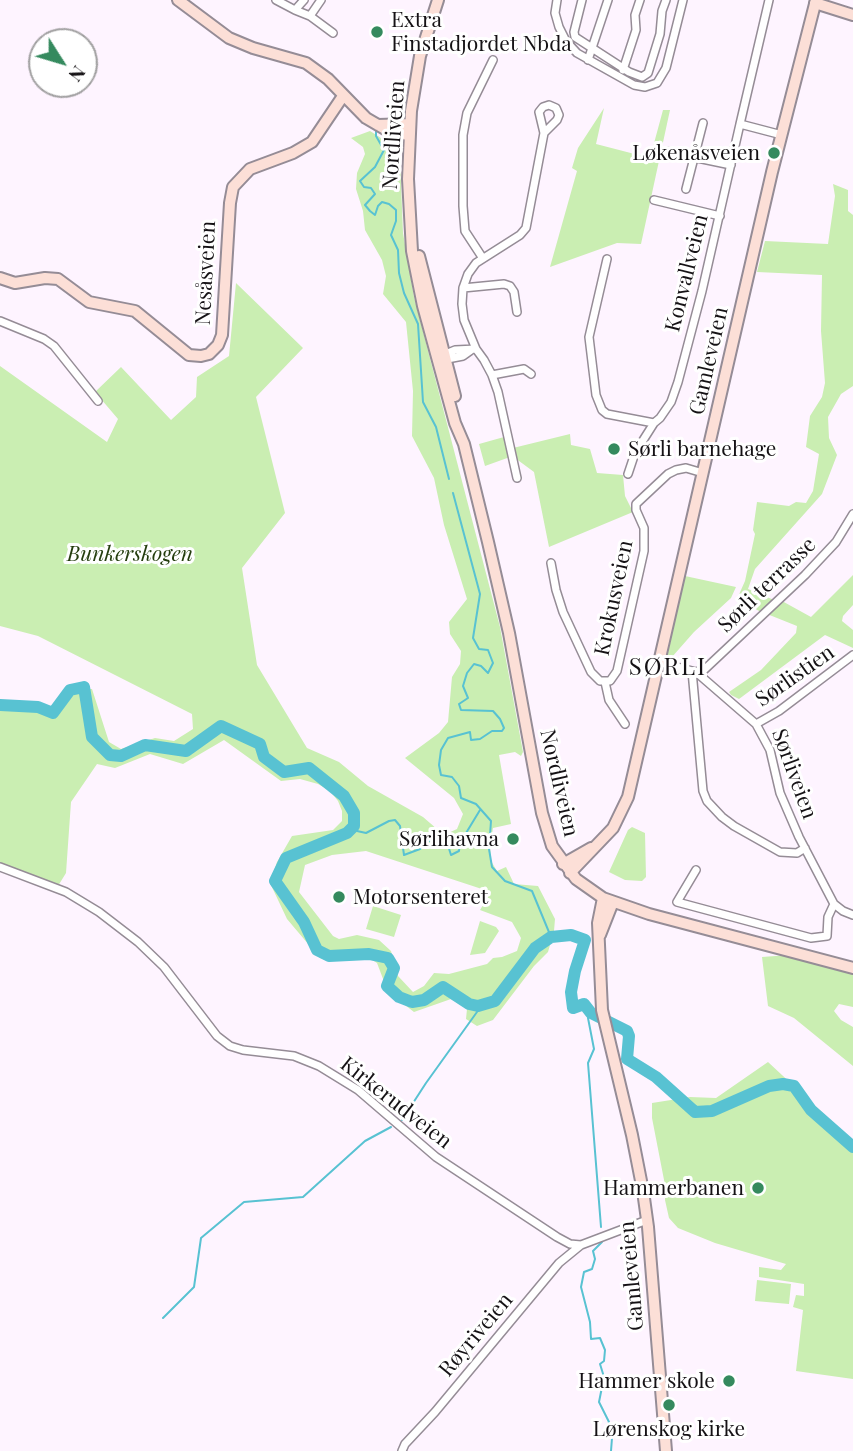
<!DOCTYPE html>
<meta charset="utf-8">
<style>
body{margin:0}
#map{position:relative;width:853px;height:1451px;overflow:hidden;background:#fef4ff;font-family:"Playfair Display",serif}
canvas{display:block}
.north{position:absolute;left:28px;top:28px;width:70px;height:70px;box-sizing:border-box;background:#fff;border:2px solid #a1a0a1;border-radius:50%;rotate:127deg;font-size:19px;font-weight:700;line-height:28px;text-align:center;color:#151215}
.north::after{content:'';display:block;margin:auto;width:24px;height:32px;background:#358a5e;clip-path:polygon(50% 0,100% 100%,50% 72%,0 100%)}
</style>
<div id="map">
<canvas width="853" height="1451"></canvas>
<div class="north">N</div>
</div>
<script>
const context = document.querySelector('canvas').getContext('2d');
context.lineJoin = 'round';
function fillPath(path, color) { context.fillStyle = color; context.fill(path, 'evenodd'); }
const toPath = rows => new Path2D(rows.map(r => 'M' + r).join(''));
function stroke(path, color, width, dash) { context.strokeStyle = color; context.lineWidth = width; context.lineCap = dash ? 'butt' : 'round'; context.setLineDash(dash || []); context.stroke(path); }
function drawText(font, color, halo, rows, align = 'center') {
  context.font = font + ' "Playfair Display",serif'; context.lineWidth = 6; context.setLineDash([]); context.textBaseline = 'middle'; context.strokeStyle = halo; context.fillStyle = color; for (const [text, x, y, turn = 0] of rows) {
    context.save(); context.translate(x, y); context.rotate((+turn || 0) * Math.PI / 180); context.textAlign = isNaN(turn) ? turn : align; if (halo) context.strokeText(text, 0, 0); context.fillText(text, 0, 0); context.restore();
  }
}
fillPath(toPath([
 [604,108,596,144,650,158,663,110,670,110,641,244,617,243,550,267,577,171,572,168,578,148],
 [370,131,392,145,400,159,403,233,414,297,500,627,523,752,521,756,515,752,499,755,511,824,493,828,490,846,491,861,497,871,506,867,514,884,538,886,555,919,554,931,548,952,534,966,493,1020,477,1026,466,1019,467,1009,451,999,414,1012,388,992,377,963,366,956,356,955,325,960,320,958,287,919,270,883,277,862,292,836,333,830,342,821,342,811,338,801,330,791,318,784,300,779,281,781,224,740,183,764,150,754,115,768,97,764,71,802,66,873,58,886,0,864,0,705,3,706,30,704,54,715,72,689,92,689,109,742,121,749,155,738,174,741,193,729,192,714,38,636,0,626,0,366,107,442,118,419,95,392,121,367,171,420,196,397,197,377,229,356,236,283,303,348,256,397,285,513,242,568,257,665,307,748,339,762,368,786,423,817,444,835,457,829,463,814,454,798,405,758,439,733,448,722,452,677,460,664,461,651,450,634,449,622,467,599,444,525,434,478,412,436,413,391,406,322,383,294,386,276,382,260,365,230,363,211,356,189,357,173,365,154,363,147,351,138],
 [366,851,491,892,480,910,512,922,521,938,517,951,502,957,493,958,487,964,449,974,434,973,424,986,413,992,398,976,391,951,379,940,357,935,339,939,333,936,299,892,305,865,332,855],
 [833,184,848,190,848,211,853,215,853,386,841,394,828,417,829,438,837,455,822,494,755,569,748,589,774,600,761,612,737,599,745,581,755,534,753,530,757,502,789,506,796,502,806,503,813,491,819,454,806,447,810,416,822,397,825,383,821,331,822,275,757,272,765,241,828,244,835,196],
 [570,434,571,445,590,449,597,473,623,475,625,496,633,512,549,547,534,472,515,458,513,448],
 [504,437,510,457,485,466,479,444],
 [853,575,853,605,843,616,842,621,853,630,853,648,825,635,739,699,731,695,729,692,761,670,796,633,797,626,767,614,782,601,811,617],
 [685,576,736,587,731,598,694,632,672,657,667,657],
 [632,827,645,833,646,877,642,881,625,880,609,872,628,830],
 [373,906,401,915,394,937,366,929],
 [480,921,496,927,499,931,485,953,470,955],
 [789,955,853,973,853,1007,839,1004,834,1011,841,1020,853,1027,853,1066,794,1018,768,1006,762,957],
 [768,1062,853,1141,853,1379,796,1371,803,1310,793,1307,796,1295,804,1296,804,1284,759,1277,759,1267,781,1270,786,1264,715,1243,678,1228,669,1218,665,1200,665,1185,652,1118,652,1103,690,1097,716,1098],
 [757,1280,791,1284,789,1304,755,1301]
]), '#caeeb2');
stroke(toPath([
 [376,131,376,136,384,150,375,167,360,181,364,187,371,188,375,194,365,205,370,211,375,215,378,206,382,202,389,204,396,210,396,221,391,235,398,250,399,273,404,293,418,324,423,402,436,427,449,479],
 [453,493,480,594,473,638,479,649,488,650,493,663,488,673,481,666,474,664,467,673,463,686,468,698,459,704,461,710,493,711,500,719,504,728,502,731,492,731,480,739,471,740,470,732,448,738,441,750,439,765,441,775,452,777,459,786,461,798,476,804,491,821,489,849,492,867,505,881,532,891,551,937],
 [354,826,357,831,366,833,389,821,395,820,400,826,404,855,420,849,428,841,446,839,451,855,459,851,460,843,480,810],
 [591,1013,588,1018,594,1049,588,1063,601,1227],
 [402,1120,426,1083,482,1005],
 [602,1242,593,1251,595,1259,592,1269,584,1272,581,1287,590,1322,591,1339,600,1338,605,1350,604,1361,600,1364,604,1377,599,1402,609,1422,607,1430,612,1438,611,1451],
 [163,1318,194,1287,201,1238,244,1202,303,1197,365,1141,391,1127]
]), '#58c2d2', 2);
stroke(toPath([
 [0,705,38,707,53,713,70,690,84,687,92,737,110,755,121,756,145,745,186,751,221,726,260,744,264,757,284,772,309,768,344,796,354,813,354,826,347,833,286,858,275,881,304,922,317,950,329,956,369,954,388,958,394,968,387,986,399,997,412,1002,424,1000,443,987,469,1004,478,1006,495,1001,535,948,551,937,571,935,585,940,575,971,571,992,573,1008,584,1004,591,1013,627,1031,629,1036,627,1059,656,1077,695,1112,712,1111,769,1086,783,1084,794,1086,811,1110,853,1147]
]), '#58c2d2', 12);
const street = toPath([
 [276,0,295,10,304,0],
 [557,0,555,13,559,27,566,41,577,53,634,85,645,87,657,83,666,68,683,0],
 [582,0,574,32,575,37,629,72,642,77,648,73,660,34,662,11,666,0],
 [769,0,740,124,782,135],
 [295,10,310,16,333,33],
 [310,16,321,0],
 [588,60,608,0],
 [623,70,636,30,635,15,640,0],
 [664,151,731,165],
 [686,189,703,123],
 [654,200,720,216],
 [482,257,465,231,463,206,463,135,467,113,493,60],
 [607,259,589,337,596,395,602,410,607,414,654,423,660,418,671,402,678,382,702,291,740,124],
 [463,288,504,284,510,286,514,292,517,312],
 [0,321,44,339,54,346,98,401],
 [476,349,464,320,462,304,463,288,468,274,476,263,520,235,526,228,544,133,539,112,543,107,549,105,556,108,559,115,557,120,544,133],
 [443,355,455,350,476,349,484,360,492,375,498,392,517,478],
 [442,360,463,356,470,351],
 [492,375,524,369,531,374],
 [628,474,635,453,654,423],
 [551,563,556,590,563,612,591,672,600,681,610,681,617,671,644,551,644,528,636,510,636,504,668,474,676,470,686,468,703,473],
 [658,662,696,672,756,724,770,750,780,793,799,837,834,904,843,911,853,915],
 [692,671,703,791,707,801,722,817,734,826,780,852,797,853,805,848],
 [696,672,705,669,805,575,836,542,853,514],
 [605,682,609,700,625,724],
 [756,724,779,711,853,655],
 [0,867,66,892,99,912,138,942,164,967,217,1036,230,1046,243,1050,294,1056,319,1066,358,1090,436,1157,557,1237,570,1244,581,1245,647,1220],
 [696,870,677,902,811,938,827,936,828,917,834,904],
 [402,1451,405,1444,435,1412,559,1263,581,1245]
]);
const secondary = toPath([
 [178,0,229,38,253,48,306,63,328,79,366,118,390,132,409,135],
 [438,0,420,56,411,111,408,179,412,251,423,306,455,423,464,444,488,542,509,633,542,813,552,846,576,879,603,898,649,914,853,968],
 [815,3,853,15],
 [378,125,410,124],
 [419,256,455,396],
 [0,278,15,283,45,278,58,279,89,302,135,311,189,355,201,356,209,354,218,345,222,335,230,203,233,187,250,169,293,153,312,142,343,96],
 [563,864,591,848],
 [570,873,613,828,628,797,772,172,816,0],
 [603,898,598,923,602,1010,632,1135,643,1191,648,1227,666,1451],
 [600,935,613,902]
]);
stroke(street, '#958c96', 10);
stroke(secondary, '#958c96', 14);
stroke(street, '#fff', 7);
stroke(secondary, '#fcdfd7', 10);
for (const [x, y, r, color] of [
 [377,32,7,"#358a5e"],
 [774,153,7,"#358a5e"],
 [614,449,7,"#358a5e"],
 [513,839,7,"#358a5e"],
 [339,897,7,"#358a5e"],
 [758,1188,7,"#358a5e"],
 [729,1381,7,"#358a5e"],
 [669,1405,7,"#358a5e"]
]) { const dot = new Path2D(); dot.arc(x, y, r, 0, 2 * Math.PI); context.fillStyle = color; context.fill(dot); stroke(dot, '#fff', 2.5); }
drawText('21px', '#151215', '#fff', [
 ["Extra",391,20,"left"],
 ["Finstadjordet Nbda",391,44,"left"],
 ["Løkenåsveien",760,153],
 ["Sørli barnehage",628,449,"left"],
 ["Sørlihavna",499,839],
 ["Motorsenteret",353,897,"left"],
 ["Hammerbanen",744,1188],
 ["Hammer skole",715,1381],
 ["Lørenskog kirke",669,1429,"center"]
], 'right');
drawText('21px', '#151215', '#fff', [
 ["Nordliveien",394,135,-86],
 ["Nesåsveien",206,273,-87],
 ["Konvallveien",687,273,-76],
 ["Gamleveien",709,361,-77],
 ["Sørli terrasse",767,585,-44],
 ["Krokusveien",614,598,-78],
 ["Sørlistien",795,676,-35],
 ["Sørliveien",794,774,70],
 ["Nordliveien",559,783,77],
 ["Kirkerudveien",396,1103,38],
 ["Gamleveien",632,1276,-95],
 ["Røyriveien",476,1335,-50]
]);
drawText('italic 21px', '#243d0e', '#fff', [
 ["Bunkerskogen",130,554]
]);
context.letterSpacing = '2px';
drawText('24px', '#151215', '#fff', [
 ["SØRLI",668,668]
]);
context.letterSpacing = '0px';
</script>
